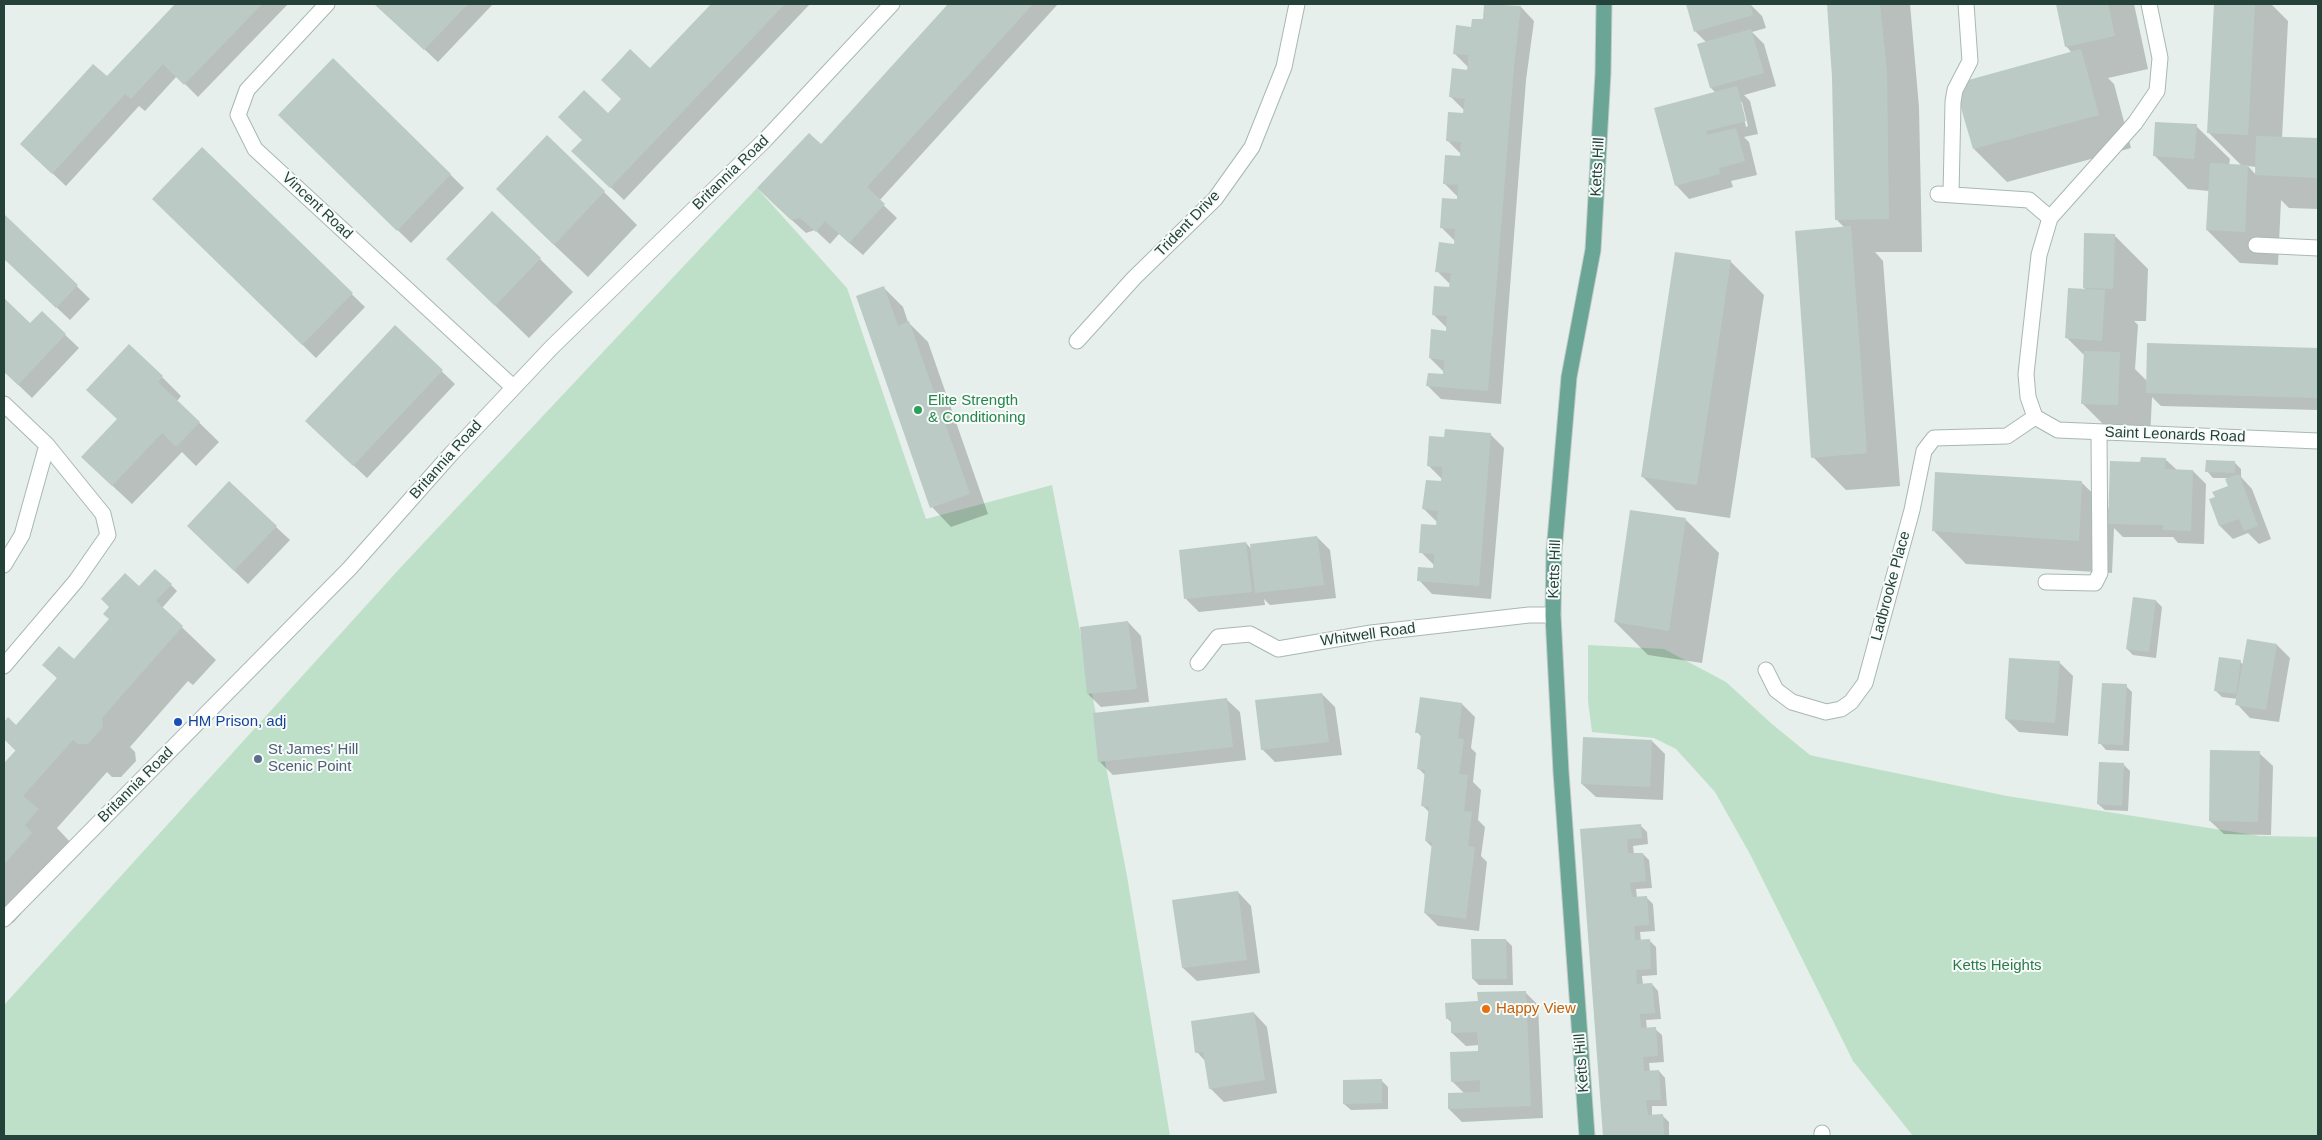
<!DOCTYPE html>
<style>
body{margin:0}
#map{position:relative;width:2322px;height:1140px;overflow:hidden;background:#e6efeb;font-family:Helvetica,sans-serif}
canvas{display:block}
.frame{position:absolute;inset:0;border:5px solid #24423a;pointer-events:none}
</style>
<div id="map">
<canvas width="2322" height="1140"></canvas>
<div class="frame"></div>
</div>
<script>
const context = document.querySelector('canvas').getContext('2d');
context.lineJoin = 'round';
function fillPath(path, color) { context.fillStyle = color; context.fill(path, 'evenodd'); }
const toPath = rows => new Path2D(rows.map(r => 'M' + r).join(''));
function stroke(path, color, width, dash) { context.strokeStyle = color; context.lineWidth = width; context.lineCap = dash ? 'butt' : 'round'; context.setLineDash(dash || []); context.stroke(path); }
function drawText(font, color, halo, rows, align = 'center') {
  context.font = font + ' Helvetica,sans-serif'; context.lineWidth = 4; context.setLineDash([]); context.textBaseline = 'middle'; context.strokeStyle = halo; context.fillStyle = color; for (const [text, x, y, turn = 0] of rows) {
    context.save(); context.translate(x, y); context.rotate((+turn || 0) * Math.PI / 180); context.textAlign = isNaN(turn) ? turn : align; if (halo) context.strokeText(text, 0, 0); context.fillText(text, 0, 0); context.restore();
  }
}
fillPath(toPath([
 [757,188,847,288,926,519,1052,485,1127,876,1170,1136,4,1136,4,1005,401,567],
 [1588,645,1664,649,1726,682,1772,724,1810,755,1823,758,2007,796,2260,836,2318,837,2318,1136,1913,1136,1853,1061,1751,856,1715,792,1676,749,1654,738,1592,732,1588,701]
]), '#bfe0c8');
fillPath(toPath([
 [178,4,288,4,198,97,177,76,145,111,139,106,66,186,35,157],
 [376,4,493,4,438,62],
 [713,4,810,4,624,200,586,164,608,114],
 [950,4,1058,4,879,201,897,218,863,255,839,234,830,244,815,230,806,233,772,202],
 [1687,4,1750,4,1762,16,1766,28,1752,32,1764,44,1776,86,1744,95,1750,101,1758,134,1744,137,1749,142,1757,175,1731,181,1733,187,1689,199,1676,185,1716,93,1711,88,1699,45,1707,43,1696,32],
 [1740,102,1742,102,1748,126,1746,127],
 [1828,4,1910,4,1919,107,1922,252,1875,252,1883,261,1900,486,1846,490,1813,457,1845,228,1836,219,1833,77],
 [2057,4,2134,4,2148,69,2108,78,2114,84,2131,148,2007,182,1974,149,2072,53,2066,46],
 [2215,4,2271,4,2288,21,2282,138,2318,140,2318,209,2289,208,2281,200,2278,265,2240,263,2207,230,2209,191,2188,189,2155,156,2196,126,2230,159,2229,165,2242,166,2209,133],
 [2248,166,2256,167,2256,175],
 [1521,7,1534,21,1526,80,1501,404,1441,399,1428,386,1444,375,1443,371,1430,358,1447,332,1447,328,1433,314,1451,289,1450,284,1437,271,1455,245,1455,241,1441,227,1458,201,1457,196,1444,183,1461,158,1462,155,1448,141,1464,114,1464,110,1451,97,1468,71,1468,67,1455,54,1473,28,1484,21],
 [2318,51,2318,77,2317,76],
 [333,60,464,188,411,243,292,128],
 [202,149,365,307,316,358,154,199],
 [604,192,637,225,588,277,530,222],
 [4,216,90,299,70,320,4,258],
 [2114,235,2148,269,2146,321,2134,321,2138,325,2135,369,2148,382,2149,344,2318,349,2318,410,2161,406,2152,397,2150,438,2116,437,2083,404,2085,356,2067,338,2087,290,2084,288],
 [540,259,573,292,529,338,481,292],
 [1730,261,1764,295,1730,518,1676,510,1642,476],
 [884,288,903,307,908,322,928,342,988,514,951,527,932,507],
 [4,300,31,325,42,313,79,348,32,398,4,371],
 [395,327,455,384,367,478,320,434],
 [162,377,181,396,177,401,219,442,196,466,182,452,132,504,102,476,119,419],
 [1490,434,1504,448,1491,599,1432,594,1419,580,1434,570,1434,565,1421,552,1438,526,1437,522,1424,509,1442,483,1442,479,1428,465,1445,438],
 [2165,459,2177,470,2193,471,2206,484,2204,544,2178,543,2173,537,2123,537,2114,528,2112,573,1966,564,1933,530,1937,473,2082,483,2110,510,2141,463],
 [2235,463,2241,469,2241,477,2252,489,2271,539,2259,544,2248,533,2233,539,2220,526,2216,498,2230,486,2227,478,2213,478,2207,471],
 [1686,520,1719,553,1702,663,1648,655,1615,622],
 [276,527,290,540,248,584,201,539],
 [1317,537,1330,550,1336,598,1270,605,1264,599,1265,605,1199,612,1186,599,1246,543,1252,550],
 [171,585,177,591,162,608,216,660,193,685,188,681,130,747,135,752,136,761,121,777,112,777,107,772,57,828,71,843,64,867,37,896,29,889,14,907,21,914,13,923,5,916,4,917,4,765,16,751,4,739,4,723,8,719,16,726,58,679,44,665,74,661,140,588],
 [2134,598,2156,601,2162,607,2156,658,2133,655,2127,649],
 [1128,622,1141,636,1149,702,1101,707,1088,694],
 [2248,640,2277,645,2290,658,2279,722,2250,718,2237,704,2238,699,2222,697,2215,690,2240,662,2244,665],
 [2060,663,2073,676,2068,736,2019,732,2006,719],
 [2126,686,2132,692,2129,751,2106,750,2100,743],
 [1322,694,1335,707,1342,755,1275,762,1262,749],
 [1226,699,1240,712,1246,760,1113,775,1100,762],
 [1462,704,1475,717,1471,748,1476,753,1473,782,1481,790,1478,820,1485,827,1481,856,1487,862,1479,931,1438,926,1425,913,1433,848,1426,841,1430,813,1422,805,1426,776,1418,768,1422,737,1417,732],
 [1652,741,1665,754,1663,800,1596,797,1582,784],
 [2259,753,2273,766,2271,835,2224,834,2210,821],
 [2124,765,2130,771,2128,811,2105,810,2098,804],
 [1641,826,1647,832,1648,844,1633,846,1634,854,1643,854,1649,860,1652,888,1636,889,1637,898,1646,897,1653,904,1655,931,1640,932,1641,941,1649,940,1656,947,1657,975,1642,976,1643,985,1652,984,1658,991,1661,1019,1646,1020,1647,1029,1655,1029,1662,1035,1664,1062,1649,1063,1650,1072,1659,1071,1665,1078,1667,1106,1652,1106,1652,1116,1662,1115,1669,1122,1669,1136,1604,1136,1581,830],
 [1238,892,1251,906,1260,973,1197,981,1183,968],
 [1506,940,1512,946,1513,985,1479,985,1473,979],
 [1525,992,1538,1005,1543,1118,1462,1122,1449,1109,1465,1094,1452,1081,1480,1052,1479,1045,1466,1046,1452,1033,1452,1023,1447,1018,1479,1002],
 [1254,1013,1267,1027,1277,1093,1224,1102,1210,1088,1206,1062,1197,1052],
 [1381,1080,1388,1087,1388,1109,1351,1110,1344,1104]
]), '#0003');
fillPath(toPath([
 [175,4,262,4,184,85,163,64,131,99,125,94,52,174,20,144,93,64,107,76],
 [374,4,468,4,424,50],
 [711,4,785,4,610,188,571,151,582,140,558,117,584,90,608,113,621,99,601,80,620,60,630,49,650,68],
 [948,4,1033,4,867,187,885,204,849,243,825,221,816,232,800,218,791,220,757,188,809,133,821,144],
 [1484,4,1521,6,1514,66,1488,391,1426,386,1428,373,1443,374,1444,366,1444,360,1429,358,1431,329,1446,331,1447,316,1432,315,1434,286,1449,287,1451,273,1435,272,1439,242,1454,244,1455,229,1440,228,1442,198,1457,199,1458,185,1443,184,1445,155,1460,156,1461,142,1446,141,1448,112,1463,113,1464,105,1465,99,1449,97,1452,68,1467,70,1468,62,1468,55,1453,54,1456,25,1471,27,1472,19,1483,19],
 [1686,4,1750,4,1753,15,1694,32],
 [1827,4,1880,4,1887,73,1889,219,1835,220,1832,77],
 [2056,4,2108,4,2115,36,2065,47],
 [2214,4,2255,4,2248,135,2207,133],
 [1751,29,1764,73,1710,88,1697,44],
 [2081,49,2099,115,1973,149,1954,84],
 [333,58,451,174,397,231,278,115],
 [1737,86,1746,121,1706,131,1707,135,1736,128,1745,161,1719,168,1720,174,1675,186,1654,108],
 [2155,122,2197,124,2194,159,2153,156],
 [547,135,605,191,554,245,496,189],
 [2256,136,2318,138,2318,178,2255,175],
 [202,147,353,293,302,345,152,199],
 [2210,163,2248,165,2245,232,2206,230],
 [492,211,541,258,495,306,446,259],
 [4,214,78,285,56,308,4,259],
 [1851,226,1867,453,1811,458,1795,231],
 [2084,233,2115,234,2113,289,2083,288],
 [1675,252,1731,260,1697,485,1641,477],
 [884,286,898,326,909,321,970,494,930,508,856,296],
 [2068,288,2105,290,2102,341,2065,338],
 [4,298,30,323,42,311,66,334,18,385,4,372],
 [395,325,443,370,353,466,305,421],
 [2147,343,2318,348,2318,398,2146,393],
 [129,344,163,376,158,382,200,422,176,447,162,433,112,486,81,457,117,419,86,390],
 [2084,351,2120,352,2118,405,2081,404],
 [1445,429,1491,433,1479,586,1417,581,1418,567,1433,568,1434,560,1434,554,1419,553,1421,524,1436,525,1438,511,1422,509,1426,480,1441,481,1442,473,1442,467,1427,466,1429,436,1444,437],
 [2141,457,2166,458,2165,469,2193,470,2191,531,2163,530,2163,525,2108,524,2110,461,2140,462],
 [2206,460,2235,461,2235,473,2205,472],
 [1935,472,2082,481,2079,541,1932,531],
 [2239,474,2258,526,2244,531,2239,519,2219,526,2209,499,2215,497,2212,492,2228,486,2225,479],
 [229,481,277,526,234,571,187,526],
 [1630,510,1686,518,1669,631,1614,622],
 [1317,536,1324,585,1255,593,1250,544],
 [1246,542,1252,592,1184,599,1179,550],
 [155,569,172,584,156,601,183,626,102,718,103,727,88,744,78,744,73,740,23,796,39,809,25,825,32,833,4,864,4,763,16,750,4,739,4,722,8,717,16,725,57,678,42,665,59,646,74,659,109,619,103,614,109,607,101,599,125,573,139,586],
 [2133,597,2156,600,2149,652,2126,649],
 [1128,621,1137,689,1087,694,1080,627],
 [2247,639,2277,644,2266,710,2235,705],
 [2219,657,2241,660,2236,694,2214,691],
 [2009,658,2060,661,2055,723,2005,719],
 [2102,683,2127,684,2123,745,2098,744],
 [1322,693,1329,742,1261,750,1255,700],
 [1420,697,1462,703,1458,738,1464,739,1459,774,1468,775,1464,811,1472,812,1468,846,1475,847,1466,919,1424,913,1432,842,1425,841,1429,807,1421,806,1425,770,1417,769,1421,733,1415,733],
 [1227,698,1233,747,1098,762,1093,713],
 [1583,737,1652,740,1650,787,1581,784],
 [2210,750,2260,751,2258,822,2209,821],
 [2099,762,2124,763,2122,806,2097,804],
 [1641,824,1642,838,1627,839,1628,853,1643,853,1646,881,1630,883,1632,897,1647,896,1649,925,1634,926,1635,934,1635,940,1650,939,1651,969,1636,970,1637,984,1652,983,1655,1013,1640,1014,1641,1028,1656,1027,1658,1056,1643,1057,1644,1071,1659,1070,1661,1100,1646,1100,1647,1108,1648,1115,1663,1114,1664,1136,1603,1136,1580,829],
 [1238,891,1247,960,1182,968,1172,900],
 [1471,939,1506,939,1507,979,1472,979],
 [1526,991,1531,1106,1448,1109,1448,1093,1480,1092,1480,1080,1451,1082,1450,1052,1478,1051,1478,1041,1477,1032,1451,1033,1451,1018,1446,1019,1445,1003,1478,1001,1477,992],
 [1254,1012,1265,1080,1209,1089,1203,1052,1195,1053,1191,1021],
 [1382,1079,1382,1103,1343,1104,1343,1080]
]), '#bbcac4');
const minor = toPath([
 [327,4,247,90,238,115,255,149,513,387],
 [2149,4,2160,58,2157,91,2135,123,2050,218,2039,255,2026,374,2028,397,2035,417,2058,430,2318,441],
 [1938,194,2029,200,2050,218],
 [1951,194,1953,102,1955,90,1970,61,1966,4],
 [2256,245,2318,248],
 [1077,341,1134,278,1215,199,1252,147,1284,67,1297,4],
 [4,404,47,445,103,514,108,535,76,581,4,666],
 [4,565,22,535,47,445],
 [2046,582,2095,583,2100,573,2099,433],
 [1198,663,1218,637,1250,634,1278,649,1371,633,1529,615,1553,615],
 [1766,670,1776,690,1792,702,1826,712,1841,709,1851,702,1865,683,1912,510,1924,451,1934,438,2007,436,2035,417],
 [4,919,350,568,451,454,552,347,765,140,892,4],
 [1822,1133,1822,1136]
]);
const major = toPath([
 [1587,1136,1561,772,1553,615,1554,552,1569,377,1593,250,1603,73,1604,4]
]);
stroke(minor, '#a8b8b2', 17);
stroke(major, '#c2cac8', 17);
stroke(minor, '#fff', 15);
stroke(major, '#6aa596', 15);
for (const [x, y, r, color] of [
 [918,410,5,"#2e9e5b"],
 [178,722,5,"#1a4fb4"],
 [258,759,5,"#5c6f8a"],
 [1486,1009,5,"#e8710a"]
]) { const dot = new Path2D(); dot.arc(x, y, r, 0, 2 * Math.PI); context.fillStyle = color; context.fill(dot); stroke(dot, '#f7fbf9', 2); }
drawText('15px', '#24423a', '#f7fbf9', [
 ["Ketts Hill",1598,167,-87],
 ["Britannia Road",731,173,-44],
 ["Vincent Road",317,206,43],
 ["Trident Drive",1188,224,-46],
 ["Saint Leonards Road",2175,435,2],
 ["Britannia Road",446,460,-48],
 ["Ketts Hill",1555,569,-88],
 ["Ladbrooke Place",1891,586,-75],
 ["Whitwell Road",1368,635,-8],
 ["Britannia Road",136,785,-45],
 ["Ketts Hill",1582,1063,-94]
]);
drawText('15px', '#27864d', '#f7fbf9', [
 ["Elite Strength",928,401],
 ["& Conditioning",928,418]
], 'left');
drawText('15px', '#164399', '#f7fbf9', [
 ["HM Prison, adj",188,722]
], 'left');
drawText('15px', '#4e5e75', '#f7fbf9', [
 ["St James' Hill",268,750],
 ["Scenic Point",268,767]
], 'left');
drawText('15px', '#2d7a4b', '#f7fbf9', [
 ["Ketts Heights",1997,966]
]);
drawText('15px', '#c56008', '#f7fbf9', [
 ["Happy View",1496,1009]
], 'left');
</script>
